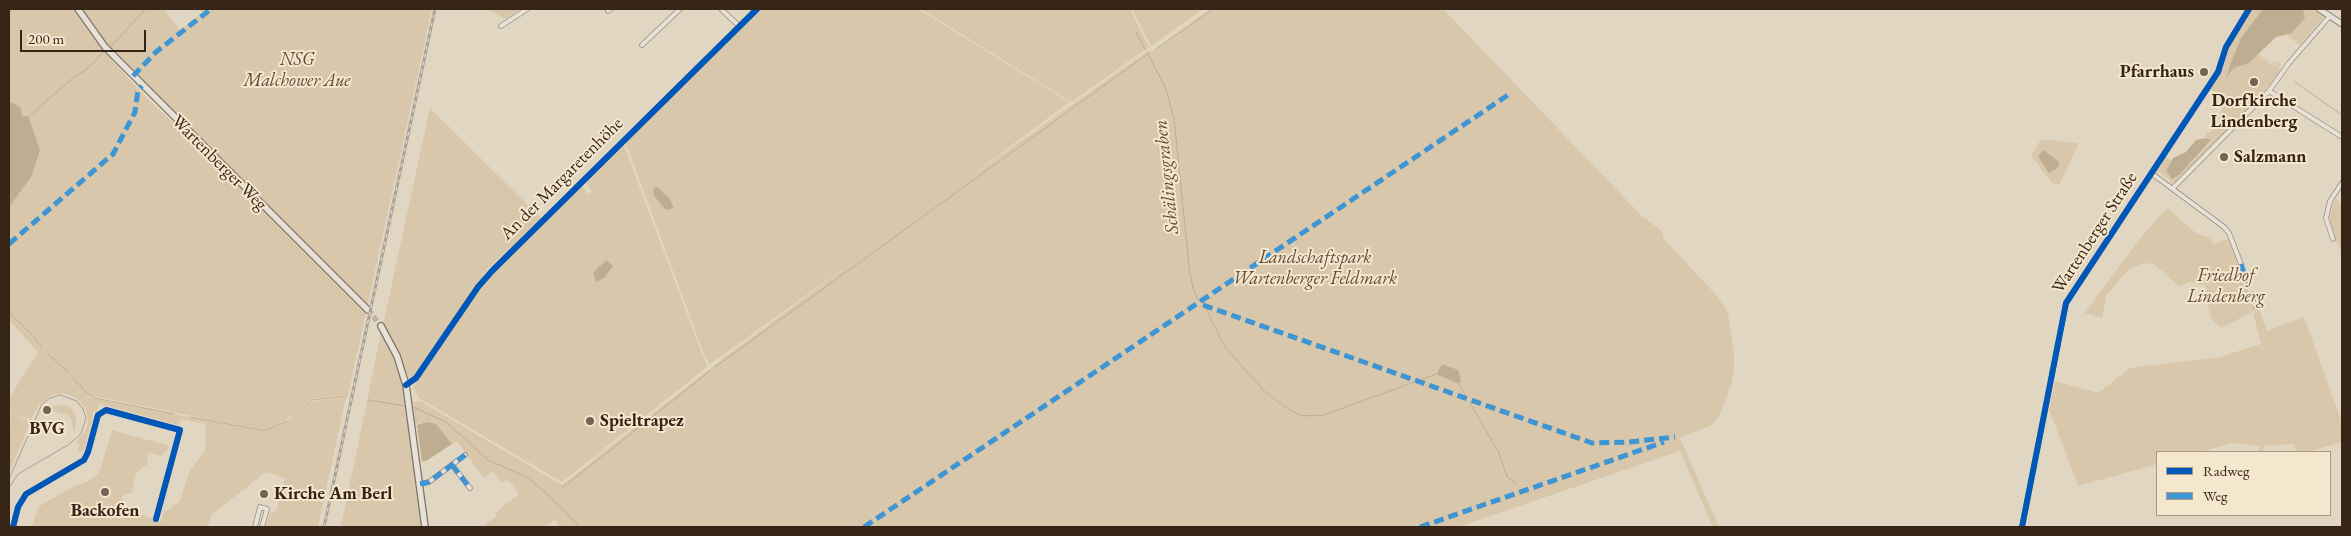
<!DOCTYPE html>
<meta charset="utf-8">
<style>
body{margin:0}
#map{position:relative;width:2351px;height:536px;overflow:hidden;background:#e1d6c1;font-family:"EB Garamond",serif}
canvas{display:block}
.frame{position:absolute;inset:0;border:10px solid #362517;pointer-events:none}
.legend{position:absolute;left:2156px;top:451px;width:175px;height:65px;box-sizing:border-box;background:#f5e6ce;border:1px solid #a99985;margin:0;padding:6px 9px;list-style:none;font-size:15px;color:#362517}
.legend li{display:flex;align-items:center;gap:10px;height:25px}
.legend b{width:25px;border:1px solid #a99985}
.scale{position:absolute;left:20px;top:30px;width:126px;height:22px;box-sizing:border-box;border:2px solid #362517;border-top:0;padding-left:6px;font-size:15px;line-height:18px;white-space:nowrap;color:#362517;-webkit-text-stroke:4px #f5e6ce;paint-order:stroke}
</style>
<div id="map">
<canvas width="2351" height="536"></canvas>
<div class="frame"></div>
<ul class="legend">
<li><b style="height:6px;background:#0057b8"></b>Radweg</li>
<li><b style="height:6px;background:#3e95d4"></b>Weg</li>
</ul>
<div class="scale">200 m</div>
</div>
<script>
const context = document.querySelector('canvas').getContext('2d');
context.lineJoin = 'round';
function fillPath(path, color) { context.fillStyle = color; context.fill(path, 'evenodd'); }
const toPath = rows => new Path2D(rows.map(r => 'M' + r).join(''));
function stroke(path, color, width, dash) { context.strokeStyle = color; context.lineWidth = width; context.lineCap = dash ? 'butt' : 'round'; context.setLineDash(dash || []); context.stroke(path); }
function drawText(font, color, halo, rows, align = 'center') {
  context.font = font + ' "EB Garamond",serif'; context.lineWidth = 4; context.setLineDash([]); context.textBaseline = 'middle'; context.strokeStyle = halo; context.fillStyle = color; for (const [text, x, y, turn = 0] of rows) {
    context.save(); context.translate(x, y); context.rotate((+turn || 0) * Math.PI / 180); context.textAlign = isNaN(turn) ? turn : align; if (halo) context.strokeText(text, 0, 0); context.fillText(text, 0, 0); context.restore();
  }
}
fillPath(toPath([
 [9,9,74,9,97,43,145,97,191,139,195,135,144,84,145,82,107,46,81,9,163,9,180,30,203,13,200,9,432,9,348,395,310,399,285,421,265,431,89,395,87,397,265,432,286,422,311,402,346,397,318,527,266,527,270,513,275,512,277,508,285,478,266,472,211,515,208,527,32,527,38,507,72,487,87,482,99,473,112,430,170,446,162,456,148,452,147,464,136,474,132,493,124,494,122,497,123,509,161,521,165,510,167,511,180,501,189,472,205,450,206,424,181,419,179,425,99,404,96,412,94,412,84,450,86,451,78,451,77,449,80,446,76,442,85,432,88,423,87,412,80,401,72,396,64,393,52,395,40,404,31,419,17,416,30,422,9,473,9,430,11,421,9,420,11,412,9,398,38,352,9,320],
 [486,9,520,9,506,19],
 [758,9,918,9,1069,102,959,185,1149,50,1153,51,1210,9,1443,9,1641,215,1662,231,1663,238,1717,296,1728,313,1734,354,1734,369,1731,385,1720,414,1712,425,1680,438,1719,527,1713,527,1680,451,1458,527,560,527,555,520,545,527,486,527,484,525,497,516,495,513,519,494,510,482,506,480,502,483,492,471,484,478,457,441,452,444,436,424,427,422,415,424,413,402,420,401,562,485,712,367,858,258,710,364,705,357,625,141],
 [655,187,669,198,667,210,654,196,653,190],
 [921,9,1130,9,1149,47,1071,102],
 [1132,9,1203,9,1151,46],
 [2253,9,2263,9,2241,38,2230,65,2229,76,2234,68,2249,63,2259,54,2270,64,2276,60,2273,66,2278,62,2283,67,2280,65,2278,67,2281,70,2252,107,2175,183,2169,183,2171,181,2160,172,2156,173,2165,156,2172,161,2168,166,2188,166,2211,141,2206,138,2205,133,2210,132,2218,125,2222,109,2229,101,2210,89,2224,65,2231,41],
 [2303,9,2315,9,2325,16,2300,45,2287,35,2292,33,2305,18],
 [430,108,541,218,487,269,422,367,413,377,409,378,398,351,383,325],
 [2048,140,2079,143,2059,185,2052,183,2031,155,2040,141],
 [623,143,707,367,562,482,419,398,413,387,486,280,579,187,583,187,588,194,592,192,585,181],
 [2335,198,2342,204,2342,254,2329,221],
 [2167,208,2197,234,2209,238,2214,244,2228,239,2255,309,2259,308,2267,331,2304,317,2342,423,2342,442,2307,452,2297,452,2294,444,2264,446,2262,452,2259,452,2260,446,2233,443,2199,452,2157,452,2157,464,2078,486,2049,409,2055,381,2098,393,2130,368,2220,357,2261,344,2254,316,2255,310,2222,328,2219,326,2211,318,2204,291,2207,290,2204,284,2200,285,2190,281,2180,287,2154,264,2142,263,2126,272,2106,296,2102,318,2085,313,2138,241],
 [381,333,396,361,405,390,423,527,341,527],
 [63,405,70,407,76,415,76,424,74,433,72,421,68,415,52,411,52,406]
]), '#d8c7aa');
fillPath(toPath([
 [2263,9,2303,9,2305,18,2292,33,2276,37,2249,63,2234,68,2227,77,2230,65,2241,38],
 [9,101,21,108,22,116,28,116,40,150,31,177,9,207],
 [2206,138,2211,140,2180,174,2172,179,2166,171,2173,158,2186,152,2196,140],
 [2044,150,2059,162,2058,168,2049,173,2038,156],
 [655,187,658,187,669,198,674,208,666,210,654,196,653,190],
 [606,260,613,266,604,278,596,282,593,273],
 [1442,364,1458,370,1461,382,1457,383,1438,375,1438,371],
 [427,422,436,424,452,444,426,461,422,461,417,425]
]), '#bfad92');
stroke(toPath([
 [1125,9,1125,10],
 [1136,32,1145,49],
 [110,47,146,9],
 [1156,49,1213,9],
 [1148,54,1166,89,1174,119,1189,266,1193,289,1199,301],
 [2295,82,2342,115],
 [28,117,74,77,86,70,103,53],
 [362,307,367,313],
 [1206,309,1225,347,1263,390,1285,407,1302,416,1324,415,1414,382],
 [9,312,36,339,42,348],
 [47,353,69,373],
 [715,367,1149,53],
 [73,378,89,395,95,398,174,414],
 [1420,380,1439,373],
 [1458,382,1466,396],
 [368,400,405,406],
 [1470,403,1499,453,1507,477,1517,484],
 [413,407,446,422,488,460,529,478,567,513,579,527],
 [292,416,312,400,347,396],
 [190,417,265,431,287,421],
 [566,485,710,371],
 [561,489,564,486]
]), '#bfad92', 1);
stroke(toPath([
 [368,310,381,326]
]), '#bfb39f', 5.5, [5.5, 3]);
const minor = toPath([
 [721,9,739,26],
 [608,11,611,9],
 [501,26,527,9],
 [642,45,680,9],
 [2269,91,2342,137],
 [2151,173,2224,227,2229,233,2241,264],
 [2173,188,2269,91,2289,63,2329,17],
 [2333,239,2326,218,2330,201,2342,183],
 [406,385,416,378,478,287,492,271,757,9],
 [452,465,470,488],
 [420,484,429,482,465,455],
 [13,527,18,507,26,494,84,460,88,452,98,415,106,410,180,430,156,519],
 [255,527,260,507,267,509,262,527],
 [2022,527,2066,303,2218,72,2226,47,2249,9]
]);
const tertiary = toPath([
 [2319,9,2342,24]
]);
const secondary = toPath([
 [78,9,105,47,368,310],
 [381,326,397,356,406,385,425,527]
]);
stroke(minor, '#968d80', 5.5);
stroke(tertiary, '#968d80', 7);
stroke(secondary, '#7d7569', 8);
stroke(minor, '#e7e1d7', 4);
stroke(tertiary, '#e7e1d7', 5);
stroke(secondary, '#e7e1d7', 5.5);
stroke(toPath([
 [9,479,42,404,50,398,60,395,77,401,83,409,86,418,81,434,68,445,18,474,9,488]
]), '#a7a198', 1);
const rail = toPath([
 [324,527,435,9]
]);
stroke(rail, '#a7a198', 3);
stroke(rail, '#f5e6ce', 1, [4]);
stroke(toPath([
 [133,76,156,52,211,9],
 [9,244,113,154,135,112,138,90,142,86],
 [2241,264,2256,308],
 [1203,305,1592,443,1629,442,1675,437],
 [452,465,470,488],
 [420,484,429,482,465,455],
 [864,527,1511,93],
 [1420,527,1664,442]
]), '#3e95d4', 5, [10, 5]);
stroke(toPath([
 [406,385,416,378,478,287,492,271,757,9],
 [13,527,18,507,26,494,84,460,88,452,98,415,106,410,180,430,156,519],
 [2022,527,2066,303,2218,72,2226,47,2249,9]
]), '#0057b8', 6);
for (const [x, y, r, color] of [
 [2204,72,5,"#726352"],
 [2254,82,5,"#726352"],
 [2224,157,5,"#726352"],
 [47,410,5,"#726352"],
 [590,421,5,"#726352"],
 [105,492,5,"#726352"],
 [264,494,5,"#726352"]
]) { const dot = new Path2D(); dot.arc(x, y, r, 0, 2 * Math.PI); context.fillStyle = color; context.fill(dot); stroke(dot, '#f5e6ce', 2); }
drawText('italic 18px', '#5c4a37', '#f5e6ce', [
 ["NSG",297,60],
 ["Malchower Aue",297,81],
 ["Landschaftspark",1315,258],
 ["Wartenberger Feldmark",1315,279],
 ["Friedhof",2226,276],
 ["Lindenberg",2226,297]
]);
drawText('bold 18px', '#362517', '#f5e6ce', [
 ["Pfarrhaus",2194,72,"right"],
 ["Dorfkirche",2254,101],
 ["Lindenberg",2254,122],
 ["Salzmann",2234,157,"left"],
 ["Spieltrapez",600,421,"left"],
 ["BVG",47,429],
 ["Kirche Am Berl",274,494,"left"],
 ["Backofen",105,511]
]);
drawText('18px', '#362517', '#f5e6ce', [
 ["Wartenberger Weg",219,163,45],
 ["An der Margaretenhöhe",562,179,-45],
 ["Wartenberger Straße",2095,233,-57]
]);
drawText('italic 19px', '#5b4936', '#f5e6ce', [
 ["Schälingsgraben",1167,177,-96]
]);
</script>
